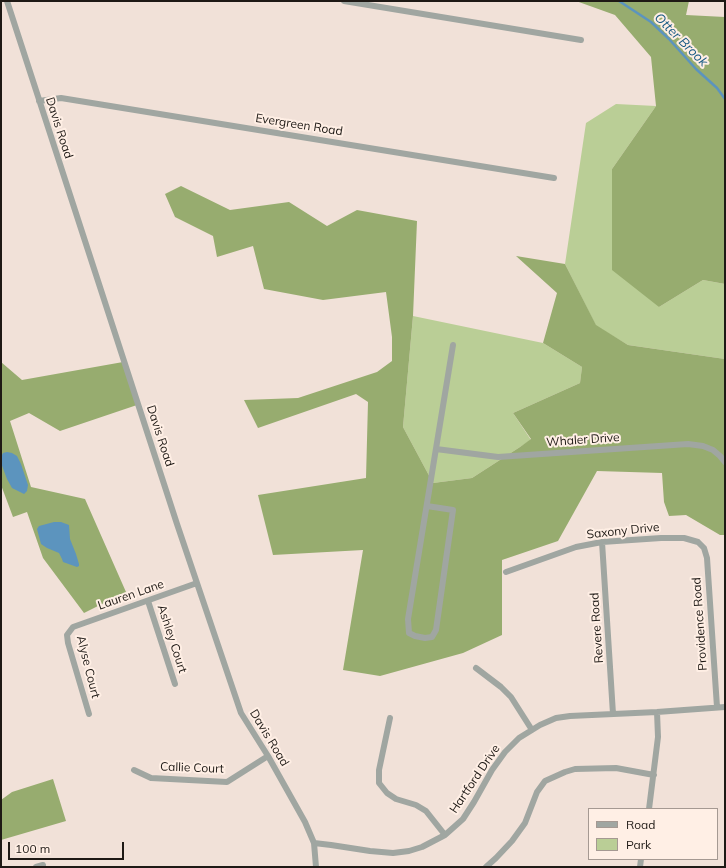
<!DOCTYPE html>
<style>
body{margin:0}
#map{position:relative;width:726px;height:868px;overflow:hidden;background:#f1e1d8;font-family:Mulish,sans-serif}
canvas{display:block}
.frame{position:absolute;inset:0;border:2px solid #1e1915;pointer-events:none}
.legend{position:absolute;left:588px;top:808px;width:130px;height:52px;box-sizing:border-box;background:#ffefe5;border:1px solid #a59992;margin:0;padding:5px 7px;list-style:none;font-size:12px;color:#1e1915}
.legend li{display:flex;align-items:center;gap:8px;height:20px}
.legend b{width:20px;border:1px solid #a59992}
.scale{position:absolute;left:8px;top:842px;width:116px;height:18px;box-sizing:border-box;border:2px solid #1e1915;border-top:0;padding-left:5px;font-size:12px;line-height:14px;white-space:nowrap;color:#1e1915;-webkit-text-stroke:3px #ffefe5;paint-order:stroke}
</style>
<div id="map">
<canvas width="726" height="868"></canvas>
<div class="frame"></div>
<ul class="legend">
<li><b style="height:5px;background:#a0a6a1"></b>Road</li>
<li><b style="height:11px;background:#bace96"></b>Park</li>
</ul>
<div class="scale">100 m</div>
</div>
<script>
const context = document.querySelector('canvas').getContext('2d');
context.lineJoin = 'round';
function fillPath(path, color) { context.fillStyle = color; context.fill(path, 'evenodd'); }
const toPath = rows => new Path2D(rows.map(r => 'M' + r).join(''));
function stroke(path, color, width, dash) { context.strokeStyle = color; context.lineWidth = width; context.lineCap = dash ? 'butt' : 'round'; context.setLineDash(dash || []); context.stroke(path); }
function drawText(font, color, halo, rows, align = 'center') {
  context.font = font + ' Mulish,sans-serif'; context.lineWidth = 4; context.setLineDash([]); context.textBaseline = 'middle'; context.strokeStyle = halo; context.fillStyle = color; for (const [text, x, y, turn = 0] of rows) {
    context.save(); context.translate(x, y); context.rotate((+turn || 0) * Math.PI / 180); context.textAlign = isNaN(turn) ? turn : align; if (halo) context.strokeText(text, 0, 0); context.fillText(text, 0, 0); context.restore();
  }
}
fillPath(toPath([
 [616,104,656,106,612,169,659,307,703,280,725,284,725,359,628,345,596,326,565,264,586,123],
 [413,316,543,343,582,367,580,383,513,413,531,440,520,447,472,478,433,483,403,427]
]), '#bace96');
fillPath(toPath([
 [576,1,689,1,686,15,725,17,725,284,703,280,659,307,612,270,612,169,656,106,651,57,615,15],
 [181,186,230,210,289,202,327,226,357,210,417,221,413,316,403,427,433,483,472,478,520,447,531,439,513,413,580,383,582,367,543,343,557,293,516,256,565,264,596,325,628,345,725,359,725,535,720,535,686,515,669,516,664,502,662,473,597,471,558,541,502,560,502,635,463,653,380,676,343,670,363,550,273,555,258,495,366,478,368,402,356,394,258,428,244,400,298,398,377,372,392,361,392,337,386,292,323,300,264,289,253,246,217,257,213,236,175,217,165,194],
 [1,362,22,380,123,362,137,405,60,431,29,413,10,421,31,487,85,499,126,592,84,613,43,558,27,512,13,517,1,485],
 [53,779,66,821,1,840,1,800,12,792]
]), '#97ac6f');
fillPath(toPath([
 [7,452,12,453,17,456,21,464,28,485,27,491,24,494,12,488,7,479,1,463,1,457,3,453],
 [54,522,61,522,69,525,70,539,76,554,79,564,79,566,77,567,63,562,62,559,59,553,47,548,41,544,37,529,39,526]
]), '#5c94be');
stroke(toPath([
 [619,1,651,22,669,39,696,69,717,88,725,99]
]), '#5c94be', 2.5);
stroke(toPath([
 [7,1,177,524,241,713,268,756,305,822,314,843,316,867],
 [344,1,581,40],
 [39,101,61,98,554,178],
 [436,449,498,457,688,444,703,446,713,450,720,456,725,462],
 [427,506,453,510,436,630,432,637,425,638,415,636,409,633,408,619,453,345],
 [602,542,613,714],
 [506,572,576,547,602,542,661,538,684,538,698,542,704,548,707,558,717,707],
 [148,601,175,684],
 [476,668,501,687,511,697,532,730],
 [89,714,68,643,67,635,73,627,197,583],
 [390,718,379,770,379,783,387,793,396,799,416,805,426,811,445,835],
 [134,770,151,778,227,782,268,756],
 [649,809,658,737,657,712],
 [314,843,331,845,370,851,393,853,409,851,422,847,445,835,463,819,474,802,492,770,505,752,519,738,540,725,556,718,570,716,657,712,725,707],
 [36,867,43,865],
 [486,867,496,858,512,841,525,823,537,792,545,781,565,772,575,769,616,768,654,775],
 [640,867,641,859]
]), '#a0a6a1', 6);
drawText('12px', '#1e1915', '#ffefe5', [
 ["Evergreen Road",299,125,9],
 ["Davis Road",59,128,72],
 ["Davis Road",160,436,72],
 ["Whaler Drive",583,440,-4],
 ["Saxony Drive",623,531,-6],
 ["Lauren Lane",131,595,-19],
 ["Providence Road",700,624,-94],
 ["Revere Road",597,628,-94],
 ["Ashley Court",172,639,72],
 ["Alyse Court",88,667,76],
 ["Davis Road",269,738,59],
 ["Callie Court",192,768,2],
 ["Hartford Drive",475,779,-56]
]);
drawText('italic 13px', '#1a5b85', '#ffefe5', [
 ["Otter Brook",681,40,45]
]);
</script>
